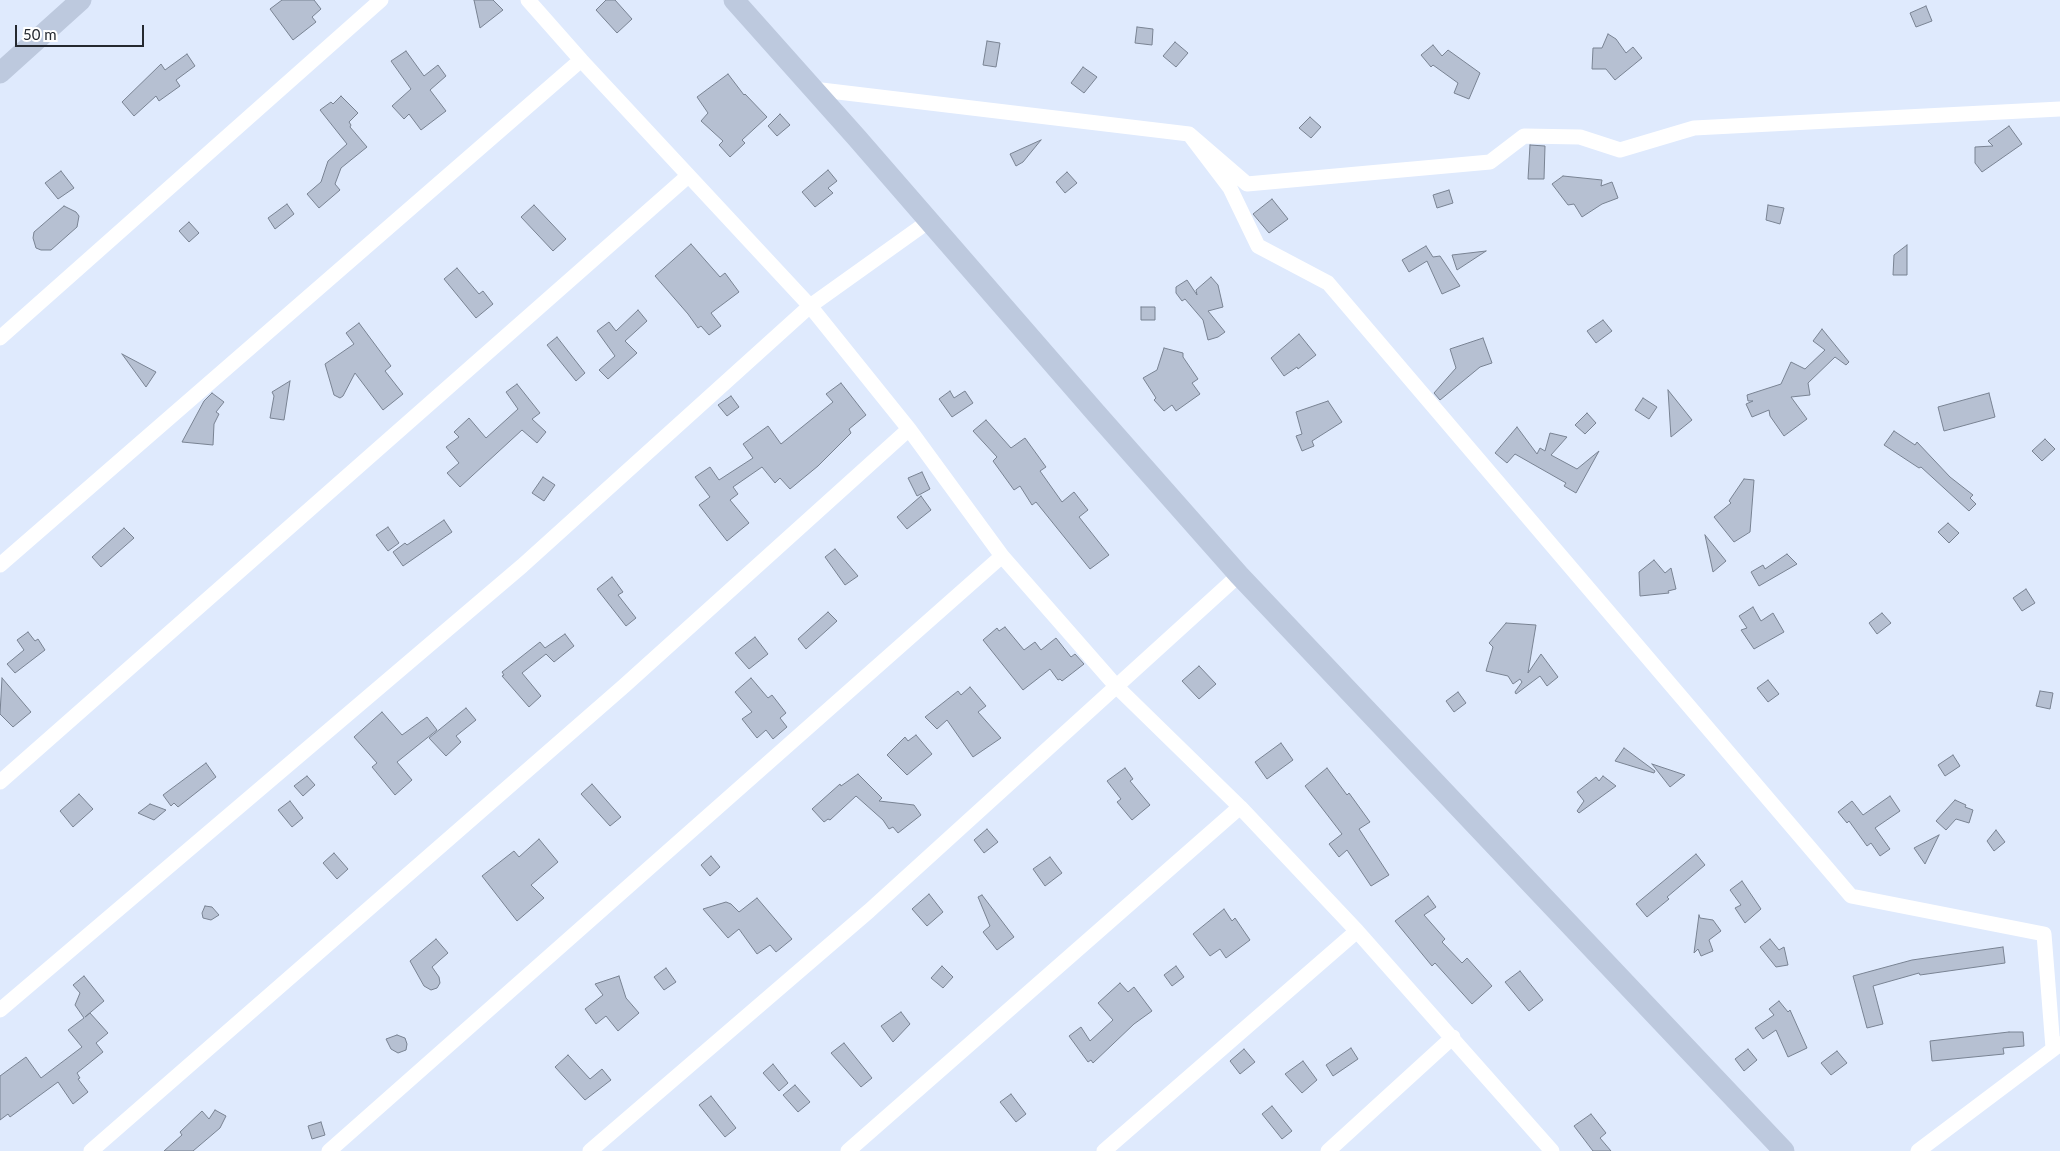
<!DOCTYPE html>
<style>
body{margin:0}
#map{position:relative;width:2060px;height:1151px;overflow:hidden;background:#dfeafd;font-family:Lato,sans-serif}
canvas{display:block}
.scale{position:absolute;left:15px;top:25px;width:129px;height:22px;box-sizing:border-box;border:2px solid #252930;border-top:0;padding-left:6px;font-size:15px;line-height:18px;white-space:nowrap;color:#252930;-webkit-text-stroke:4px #fff;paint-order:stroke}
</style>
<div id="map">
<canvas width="2060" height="1151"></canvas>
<div class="scale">50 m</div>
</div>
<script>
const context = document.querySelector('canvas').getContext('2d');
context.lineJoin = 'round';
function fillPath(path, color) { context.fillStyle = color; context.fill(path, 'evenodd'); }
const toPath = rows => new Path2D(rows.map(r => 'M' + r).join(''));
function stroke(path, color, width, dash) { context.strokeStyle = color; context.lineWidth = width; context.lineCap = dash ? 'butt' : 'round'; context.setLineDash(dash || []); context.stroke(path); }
const building = toPath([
 [282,0,314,0,321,9,312,17,316,22,293,40,270,9,282,0],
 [474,0,493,0,503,10,480,28,474,0],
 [606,0,615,0,632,19,617,33,596,10,606,0],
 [1926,6,1932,21,1916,27,1910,13,1926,6],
 [1137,27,1153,29,1152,45,1135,43,1137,27],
 [1608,34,1616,39,1626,53,1633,47,1642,58,1615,80,1606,69,1592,69,1593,48,1602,48,1608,34],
 [987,41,1000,43,996,67,983,65,987,41],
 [1175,42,1188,53,1176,67,1163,56,1175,42],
 [1433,45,1442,56,1448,50,1480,73,1469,99,1454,93,1458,83,1433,65,1431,67,1421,55,1433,45],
 [406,51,424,76,438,65,446,76,430,90,446,111,421,130,409,114,404,119,392,106,411,89,391,61,406,51],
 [187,54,195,66,176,80,180,86,159,101,156,96,134,116,122,102,161,64,165,70,187,54],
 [1083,67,1097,77,1084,93,1071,83,1083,67],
 [728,74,744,95,745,94,767,117,742,140,745,143,730,157,719,145,723,141,701,121,708,113,697,97,728,74],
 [341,96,358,113,349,122,351,125,350,127,367,147,341,168,335,184,340,190,319,208,307,194,321,182,328,161,347,144,320,110,331,102,333,104,341,96],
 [780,114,790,125,777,136,768,126,780,114],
 [1310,117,1321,127,1311,138,1299,128,1310,117],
 [2009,126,2022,144,1982,172,1975,163,1975,147,1993,146,1988,141,2009,126],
 [1041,140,1023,162,1016,166,1010,154,1041,140],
 [1530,145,1545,146,1544,179,1528,179,1530,145],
 [828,170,837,181,828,188,833,193,815,207,802,192,828,170],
 [61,171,74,188,58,199,45,183,61,171],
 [1067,172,1077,183,1065,193,1056,182,1067,172],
 [1563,176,1602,180,1601,186,1612,182,1618,198,1602,204,1582,217,1574,204,1568,205,1552,184,1563,176],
 [1449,190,1453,203,1437,208,1433,195,1449,190],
 [1272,199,1288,219,1269,233,1253,214,1272,199],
 [287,204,294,214,275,229,268,218,287,204],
 [534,205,566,239,553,251,521,217,534,205],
 [1768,205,1784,208,1780,224,1766,220,1768,205],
 [64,206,76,212,79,216,77,227,51,250,41,250,36,248,33,238,34,232,64,206],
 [189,222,199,233,189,242,179,231,189,222],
 [691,244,720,277,725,273,739,292,711,313,721,326,709,335,701,326,698,328,688,314,655,276,691,244],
 [1907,245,1907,275,1893,275,1894,255,1907,245],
 [1426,246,1433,257,1440,256,1460,286,1442,294,1427,261,1409,272,1402,260,1426,246],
 [1486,251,1457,270,1452,255,1486,251],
 [457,268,479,294,483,291,493,304,476,318,444,279,457,268],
 [1211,277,1218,285,1223,307,1208,311,1225,332,1218,337,1208,340,1203,320,1185,299,1182,301,1176,293,1176,287,1187,280,1197,295,1196,290,1211,277],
 [1141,307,1155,307,1155,320,1141,320,1141,307],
 [638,310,647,321,625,341,637,353,608,379,599,370,615,356,597,331,609,322,616,331,638,310],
 [1603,320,1612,331,1596,343,1587,331,1603,320],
 [359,323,391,366,385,371,403,394,383,410,355,373,343,396,340,398,334,395,325,364,354,344,346,333,359,323],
 [1822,329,1849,362,1846,365,1835,357,1808,383,1810,395,1791,397,1807,419,1784,436,1770,416,1769,410,1752,417,1746,404,1753,401,1748,401,1747,395,1781,384,1791,362,1805,369,1825,350,1813,341,1822,329],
 [1299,334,1316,355,1298,369,1297,367,1284,376,1271,358,1299,334],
 [557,337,585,373,576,381,547,345,557,337],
 [1483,338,1492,363,1480,367,1440,400,1434,393,1456,368,1450,349,1483,338],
 [1164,348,1183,353,1183,357,1198,379,1192,383,1200,394,1176,411,1172,405,1164,411,1154,400,1156,398,1143,378,1157,370,1164,348],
 [122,354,156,372,146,387,122,354],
 [290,381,284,420,270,418,274,396,272,392,290,381],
 [841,383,866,415,849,429,851,433,818,466,790,489,780,478,775,483,762,467,733,487,738,494,730,500,749,523,727,541,699,505,710,497,695,477,710,467,719,480,753,458,743,444,768,426,781,444,833,402,826,394,841,383],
 [517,384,540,413,532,419,546,432,537,443,522,430,460,487,447,473,459,463,446,447,459,437,454,432,469,418,486,438,518,409,506,392,517,384],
 [1668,390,1692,420,1671,437,1668,390],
 [950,391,954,398,965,391,973,403,952,417,939,399,950,391],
 [212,393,224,402,216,412,219,414,214,424,213,445,182,442,204,401,212,393],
 [1989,393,1995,417,1944,431,1938,407,1989,393],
 [731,396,739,407,727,416,718,405,731,396],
 [1643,398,1657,407,1649,419,1635,410,1643,398],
 [1328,401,1342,422,1312,441,1314,446,1302,451,1296,436,1302,434,1296,412,1328,401],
 [1587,413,1596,423,1585,434,1575,425,1587,413],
 [986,420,1011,448,1025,438,1046,467,1040,471,1062,502,1074,492,1088,510,1079,517,1109,555,1090,569,1036,502,1032,505,1020,486,1014,490,993,461,997,457,973,431,986,420],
 [1517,427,1537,454,1540,448,1545,451,1550,433,1567,437,1551,455,1577,469,1599,451,1576,493,1564,486,1566,483,1515,454,1507,463,1495,453,1517,427],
 [1894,431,1915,445,1917,442,1950,477,1973,495,1970,498,1976,504,1969,511,1921,467,1919,468,1884,445,1894,431],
 [2045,439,2055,449,2042,461,2032,451,2045,439],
 [922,472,930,489,917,496,908,478,922,472],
 [543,477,555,485,544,501,532,493,543,477],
 [1744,479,1754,480,1750,532,1734,542,1714,517,1731,503,1729,501,1744,479],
 [921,496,931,510,907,529,897,517,921,496],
 [444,520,452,532,403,566,393,552,405,543,407,545,444,520],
 [1948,523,1959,533,1949,543,1938,532,1948,523],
 [388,527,399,543,388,551,376,535,388,527],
 [124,528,134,538,101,567,92,557,124,528],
 [1705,535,1726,561,1713,572,1705,535],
 [835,549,858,576,845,585,825,557,835,549],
 [1787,554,1797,564,1759,586,1751,572,1763,565,1765,569,1787,554],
 [1654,560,1665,573,1671,568,1676,589,1668,591,1669,593,1640,596,1639,572,1654,560],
 [612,577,623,592,618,595,636,618,626,626,597,589,612,577],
 [2026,589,2035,603,2022,611,2013,598,2026,589],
 [1753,607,1761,621,1773,613,1784,632,1754,649,1741,630,1747,628,1739,616,1753,607],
 [828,612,837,621,806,649,798,639,828,612],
 [1882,613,1891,623,1877,634,1869,623,1882,613],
 [1506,623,1536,625,1528,673,1541,654,1558,677,1547,686,1540,676,1516,694,1515,692,1522,682,1520,679,1513,684,1508,676,1486,671,1493,647,1489,643,1506,623],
 [1005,627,1024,650,1035,642,1041,650,1056,638,1071,657,1075,654,1084,664,1062,681,1060,679,1058,680,1050,669,1023,690,983,640,997,628,999,631,1005,627],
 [28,632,35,641,38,639,45,650,15,673,7,664,24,650,17,640,28,632],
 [565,634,574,646,554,662,546,654,522,673,541,696,529,707,502,676,504,675,502,672,540,642,545,648,565,634],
 [755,637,768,654,749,669,735,653,755,637],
 [1199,666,1216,684,1199,699,1182,681,1199,666],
 [2,678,31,712,13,727,0,714,2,678],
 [751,678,768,698,772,695,786,713,780,718,787,727,773,739,766,730,757,738,742,719,752,712,735,692,751,678],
 [1768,680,1779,694,1768,702,1757,688,1768,680],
 [970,687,986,706,978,712,1001,738,973,757,947,720,937,729,925,717,958,691,961,695,970,687],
 [2040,691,2053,693,2050,709,2036,706,2040,691],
 [1458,692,1466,703,1454,712,1446,701,1458,692],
 [466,708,476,720,456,736,461,742,446,756,429,738,466,708],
 [382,712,402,735,427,717,437,730,397,762,412,780,395,795,372,767,377,763,354,737,382,712],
 [916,735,932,754,907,775,887,755,905,737,908,741,916,735],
 [1281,743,1293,760,1267,779,1255,762,1281,743],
 [1624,748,1655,771,1654,773,1615,761,1624,748],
 [1953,755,1960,766,1945,776,1938,765,1953,755],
 [206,763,216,777,178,807,174,803,171,806,163,795,206,763],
 [1652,764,1685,775,1670,787,1652,764],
 [1125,768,1133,779,1130,781,1150,805,1132,820,1117,802,1121,799,1107,781,1125,768],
 [1327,768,1347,795,1349,793,1370,822,1359,829,1389,875,1371,886,1347,850,1339,857,1329,844,1342,834,1305,786,1327,768],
 [858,774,882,798,879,801,914,805,921,815,898,833,893,827,889,829,883,820,856,796,830,820,828,819,824,822,812,809,840,784,841,786,858,774],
 [307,776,315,785,303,796,294,786,307,776],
 [1603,776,1616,786,1579,813,1577,811,1584,801,1577,792,1596,777,1599,781,1603,776],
 [592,784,621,817,610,826,581,794,592,784],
 [79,794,93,809,73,827,60,811,79,794],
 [1890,796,1900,811,1875,828,1890,849,1880,856,1871,843,1867,846,1849,821,1847,823,1838,812,1852,801,1863,815,1890,796],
 [1955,800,1966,805,1965,807,1973,810,1969,823,1956,819,1946,830,1936,821,1955,800],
 [290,801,303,818,292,827,278,810,290,801],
 [150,804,166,810,154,820,138,813,150,804],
 [987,829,998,842,984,853,974,840,987,829],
 [1996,830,2005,842,1994,851,1987,841,1996,830],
 [1939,835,1925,864,1914,848,1939,835],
 [539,839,558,862,531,885,544,898,517,921,482,876,514,851,519,857,539,839],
 [334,853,348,869,337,879,323,863,334,853],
 [1696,854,1705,865,1667,897,1669,899,1647,917,1636,904,1696,854],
 [711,856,720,867,710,876,701,865,711,856],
 [1050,857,1062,873,1045,886,1033,869,1050,857],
 [1742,881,1761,909,1745,923,1735,908,1741,905,1730,890,1742,881],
 [929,894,943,912,927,926,912,909,929,894],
 [982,895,1014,937,997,950,983,932,990,926,978,897,982,895],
 [1428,896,1436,907,1424,915,1445,939,1442,942,1462,963,1467,958,1492,986,1472,1004,1435,963,1432,966,1395,921,1428,896],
 [757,898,792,939,776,952,770,945,757,954,739,929,728,938,703,909,726,902,731,904,739,912,757,898],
 [205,906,212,907,219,915,211,920,203,918,202,913,205,906],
 [1224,909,1232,921,1235,918,1250,940,1226,958,1220,949,1210,956,1193,934,1224,909],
 [1699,915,1700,918,1713,920,1721,931,1709,940,1713,951,1701,956,1698,949,1694,953,1699,915],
 [436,939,448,953,432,967,439,977,440,983,437,988,431,990,424,986,410,961,436,939],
 [1770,939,1779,950,1784,947,1788,965,1776,967,1760,947,1770,939],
 [2003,947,2005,963,1920,975,1919,973,1873,986,1883,1024,1867,1028,1853,976,1912,960,2003,947],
 [942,966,953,977,943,988,931,978,942,966],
 [1176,966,1184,977,1172,986,1164,975,1176,966],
 [666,968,676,982,664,990,654,977,666,968],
 [1520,971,1543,1000,1529,1011,1505,982,1520,971],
 [84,976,104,1001,85,1017,90,1013,108,1033,96,1043,103,1052,77,1073,80,1078,78,1079,88,1092,73,1104,58,1082,10,1117,8,1114,0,1120,0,1076,26,1057,41,1078,82,1047,68,1030,84,1018,75,1005,80,993,73,985,84,976],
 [619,976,626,998,639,1013,618,1031,606,1016,596,1024,585,1009,603,995,595,984,619,976],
 [1120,983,1128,992,1134,987,1152,1011,1134,1024,1093,1063,1091,1060,1088,1062,1069,1036,1081,1027,1090,1041,1113,1020,1098,1003,1120,983],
 [1779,1001,1788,1012,1790,1010,1807,1048,1788,1057,1776,1030,1763,1039,1755,1028,1774,1015,1769,1009,1779,1001],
 [901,1012,910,1024,893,1042,881,1026,901,1012],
 [2009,1032,2023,1032,2024,1046,2003,1048,2004,1054,1932,1061,1930,1041,2009,1032],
 [397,1035,405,1038,407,1044,406,1050,398,1053,391,1049,386,1039,397,1035],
 [844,1043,872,1078,861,1087,831,1053,844,1043],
 [1351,1048,1358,1059,1333,1076,1326,1065,1351,1048],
 [1244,1049,1255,1062,1240,1074,1230,1061,1244,1049],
 [1748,1049,1757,1060,1744,1071,1735,1059,1748,1049],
 [1837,1051,1847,1063,1831,1075,1821,1063,1837,1051],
 [568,1055,590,1079,602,1069,611,1080,585,1100,555,1067,568,1055],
 [1303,1061,1317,1080,1302,1093,1285,1074,1303,1061],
 [773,1064,788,1083,779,1091,763,1073,773,1064],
 [795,1085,810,1102,798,1112,783,1095,795,1085],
 [1011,1094,1026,1114,1016,1122,1000,1102,1011,1094],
 [711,1096,736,1128,725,1137,699,1105,711,1096],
 [1272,1106,1292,1131,1282,1139,1262,1114,1272,1106],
 [215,1110,226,1116,220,1128,193,1151,164,1151,182,1135,180,1132,202,1111,209,1119,215,1110],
 [1591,1114,1606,1133,1600,1138,1611,1151,1593,1151,1574,1126,1591,1114],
 [321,1122,325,1135,312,1139,308,1126,321,1122]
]);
fillPath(building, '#b6c0d2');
stroke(building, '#798393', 1);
stroke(toPath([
 [528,0,581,60,810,306,909,429,1002,556,1116,686,1240,807,1357,931,1552,1151],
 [813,89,1189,134,1247,184,1490,162,1524,136,1580,137,1620,150,1694,128,2060,109],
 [1189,134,1230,188,1258,246,1328,283,1851,896,2044,934,2053,1048],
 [0,338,381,0],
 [0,565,581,60],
 [0,782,688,176],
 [0,1010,522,566,810,306,929,221],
 [91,1151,624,686,909,429],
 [329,1151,1002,556],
 [590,1151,869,911,1239,575],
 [848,1151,1240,807],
 [1104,1151,1357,931],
 [1328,1151,1453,1037],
 [1918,1151,2060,1044]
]), '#fff', 15);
stroke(toPath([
 [734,0,857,138,1095,412,1239,575,1784,1151],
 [0,73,81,0]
]), '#bdc9de', 21);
</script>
